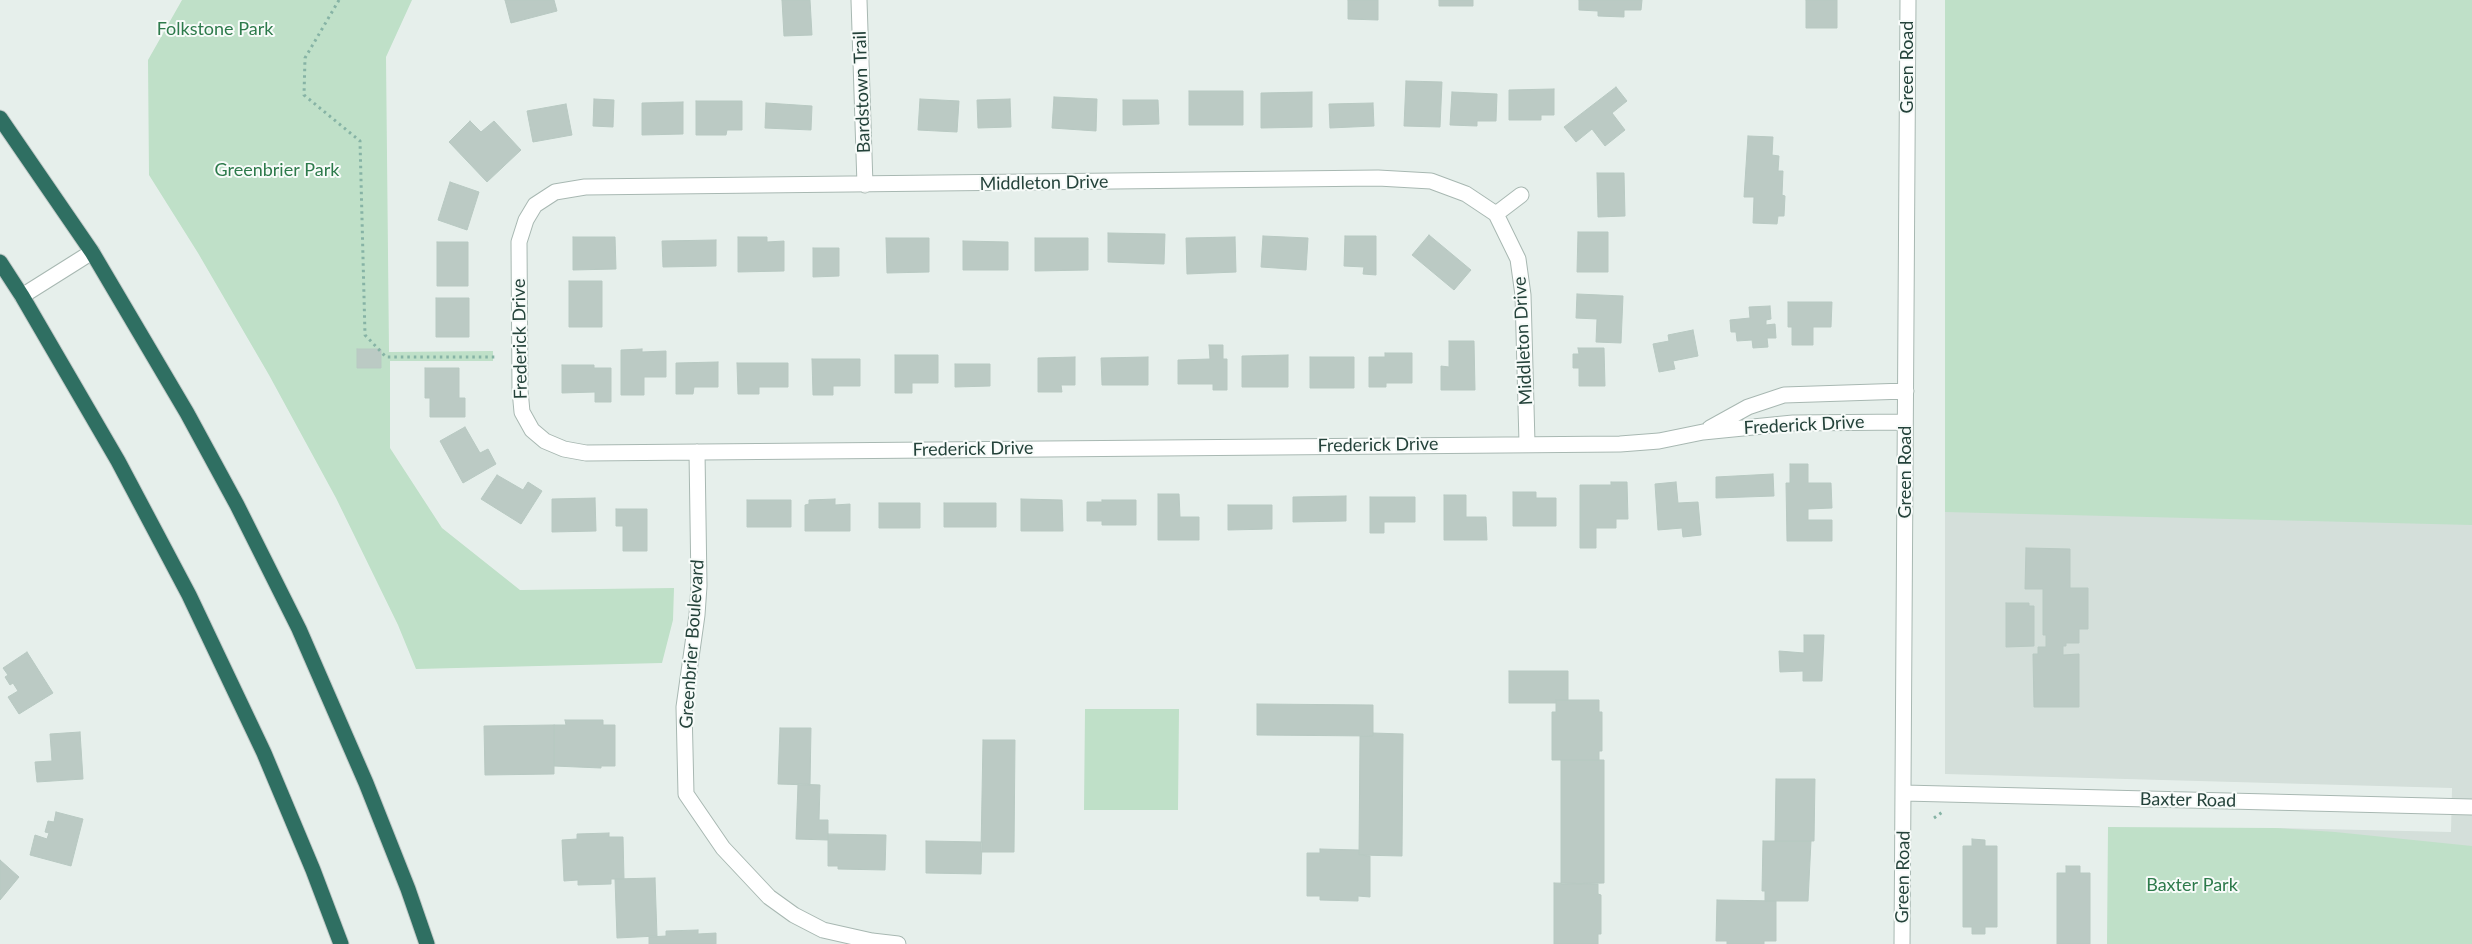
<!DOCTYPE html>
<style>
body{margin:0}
canvas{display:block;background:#e6efeb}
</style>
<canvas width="2472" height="944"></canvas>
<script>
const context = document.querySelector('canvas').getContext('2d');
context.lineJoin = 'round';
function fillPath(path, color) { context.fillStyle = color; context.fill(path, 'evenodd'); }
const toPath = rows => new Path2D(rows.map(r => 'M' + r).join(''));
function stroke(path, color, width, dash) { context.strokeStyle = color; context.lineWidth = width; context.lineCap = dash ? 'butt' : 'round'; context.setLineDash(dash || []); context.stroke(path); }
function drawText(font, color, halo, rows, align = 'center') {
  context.font = font + ' Lato,sans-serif'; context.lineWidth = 4; context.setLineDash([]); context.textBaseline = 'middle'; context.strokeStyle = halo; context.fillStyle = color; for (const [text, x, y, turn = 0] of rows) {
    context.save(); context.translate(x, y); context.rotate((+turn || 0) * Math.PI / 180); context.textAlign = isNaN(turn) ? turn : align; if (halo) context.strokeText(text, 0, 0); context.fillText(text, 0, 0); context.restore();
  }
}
fillPath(toPath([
 [1945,0,2472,0,2472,944,2276,828,2451,832,2452,788,1945,774]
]), '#d4dfda');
fillPath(toPath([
 [182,0,412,0,386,57,389,352,493,351,493,361,390,361,390,448,442,528,520,590,674,588,673,620,662,663,416,669,398,625,336,498,269,375,198,253,149,175,148,60],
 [1945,0,2472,0,2472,525,1945,512],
 [1085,709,1179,709,1178,810,1084,810],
 [2108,827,2276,828,2335,832,2472,846,2472,944,2107,944]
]), '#bfe0c8');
const building = toPath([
 [505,0,554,0,557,11,511,23,505,0],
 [782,0,810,0,812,35,784,36,782,0],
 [1348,0,1378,0,1378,20,1348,19,1348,0],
 [1439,0,1473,0,1473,6,1439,6,1439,0],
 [1579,0,1642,0,1641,10,1624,10,1624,17,1598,16,1598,11,1579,10,1579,0],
 [1806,0,1837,0,1837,28,1806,28,1806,0],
 [1406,81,1442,82,1440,127,1404,126,1406,81],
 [1616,87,1627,101,1612,113,1625,130,1605,146,1592,129,1576,142,1564,127,1616,87],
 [1554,89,1554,115,1541,115,1541,120,1509,120,1509,90,1554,89],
 [1189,91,1243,91,1243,125,1189,125,1189,91],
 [1312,92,1312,127,1261,128,1261,93,1312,92],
 [1452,92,1497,94,1496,121,1477,121,1477,126,1450,125,1452,92],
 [1054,97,1097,99,1096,131,1052,128,1054,97],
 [594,99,614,100,613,127,593,126,594,99],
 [920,99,959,101,957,132,918,130,920,99],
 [1010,99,1011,127,978,128,977,100,1010,99],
 [1123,100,1158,100,1159,124,1123,125,1123,100],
 [696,101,742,101,742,130,727,130,726,135,696,135,696,101],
 [683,102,683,134,642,135,642,103,683,102],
 [766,103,812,106,811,130,765,128,766,103],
 [1373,103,1374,126,1330,128,1329,104,1373,103],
 [566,104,572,135,533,142,527,111,566,104],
 [470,121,481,132,494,121,521,150,487,182,449,142,470,121],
 [1748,136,1773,137,1772,155,1779,156,1778,171,1783,171,1782,195,1785,196,1784,216,1778,216,1777,224,1753,223,1754,197,1744,197,1748,136],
 [1597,173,1624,173,1625,216,1598,217,1597,173],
 [450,182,479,192,467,230,438,220,450,182],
 [1578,232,1608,232,1608,272,1577,272,1578,232],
 [1108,233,1165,234,1164,264,1108,262,1108,233],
 [1429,235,1471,270,1454,290,1412,255,1429,235],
 [1263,236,1308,238,1306,270,1261,267,1263,236],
 [1345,236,1376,236,1376,275,1363,274,1364,267,1344,266,1345,236],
 [573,237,615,237,616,269,573,270,573,237],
 [738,237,767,237,767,242,784,241,784,271,738,272,738,237],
 [1235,237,1236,272,1187,274,1186,238,1235,237],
 [886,238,929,238,929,272,887,273,886,238],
 [1035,238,1088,238,1088,270,1035,271,1035,238],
 [716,240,716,266,663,267,662,241,716,240],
 [963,241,1008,242,1008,270,963,270,963,241],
 [437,242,468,242,468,286,437,286,437,242],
 [813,248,839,248,839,276,813,277,813,248],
 [569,281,602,281,602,327,569,327,569,281],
 [1577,294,1623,296,1621,343,1596,342,1597,319,1576,318,1577,294],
 [436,298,469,298,469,337,436,337,436,298],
 [1788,302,1832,302,1831,327,1813,327,1813,345,1792,345,1792,327,1788,327,1788,302],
 [1770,306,1771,319,1766,320,1766,325,1775,324,1776,338,1767,338,1768,347,1753,348,1752,340,1737,341,1736,332,1731,332,1730,320,1750,318,1749,307,1770,306],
 [1693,330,1698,356,1673,361,1675,369,1659,372,1653,344,1669,341,1668,335,1693,330],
 [1449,341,1474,341,1475,390,1441,390,1441,366,1449,367,1449,341],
 [1209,345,1223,345,1223,359,1227,359,1227,390,1213,390,1213,384,1178,384,1178,360,1210,359,1209,345],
 [1578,348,1604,348,1605,386,1579,386,1579,368,1573,368,1573,354,1579,354,1578,348],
 [357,349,381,349,381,368,357,368,357,349],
 [642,349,642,352,666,351,666,377,644,377,644,395,621,395,621,350,642,349],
 [1385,353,1412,353,1412,383,1386,383,1386,387,1369,387,1369,357,1385,357,1385,353],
 [895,355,938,355,938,383,912,383,912,393,895,393,895,355],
 [1288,355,1288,387,1242,387,1242,356,1288,355],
 [1075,357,1075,385,1061,385,1062,392,1038,392,1038,358,1075,357],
 [1148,357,1148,385,1102,385,1101,358,1148,357],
 [1310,357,1354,357,1354,388,1310,388,1310,357],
 [812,359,860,359,860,386,833,386,833,395,813,395,812,359],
 [718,362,718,387,694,387,693,394,676,394,676,363,718,362],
 [737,363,788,363,788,387,759,387,759,394,738,394,737,363],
 [955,364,990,364,990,386,955,387,955,364],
 [562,365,594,365,594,368,611,368,611,402,595,402,595,392,562,393,562,365],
 [425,368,459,368,459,398,465,398,465,417,430,417,430,398,425,398,425,368],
 [465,427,480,453,488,449,496,464,463,483,440,441,465,427],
 [1790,464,1808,464,1808,483,1831,483,1832,508,1808,509,1808,520,1832,520,1832,541,1787,541,1786,483,1790,483,1790,464],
 [1773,474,1774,496,1716,498,1716,477,1773,474],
 [497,475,523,490,528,482,542,491,521,524,481,499,497,475],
 [1611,482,1627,482,1628,519,1616,519,1616,528,1596,528,1596,548,1580,548,1580,485,1611,485,1611,482],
 [1676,482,1678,503,1698,502,1701,535,1683,537,1682,528,1658,530,1655,484,1676,482],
 [1513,492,1536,492,1536,498,1556,498,1556,526,1513,526,1513,492],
 [1158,494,1179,494,1180,517,1199,517,1199,540,1158,540,1158,494],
 [1444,495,1466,495,1466,517,1486,517,1487,540,1444,540,1444,495],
 [1346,496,1346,521,1293,522,1293,497,1346,496],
 [1370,497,1415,497,1415,522,1384,522,1384,533,1370,533,1370,497],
 [595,498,596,531,552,532,552,499,595,498],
 [835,499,835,505,850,504,850,531,805,531,805,505,809,504,809,500,835,499],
 [1021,499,1062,500,1063,531,1021,531,1021,499],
 [747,500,791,500,791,527,747,527,747,500],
 [1102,500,1136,500,1136,525,1102,525,1102,521,1087,521,1087,502,1102,502,1102,500],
 [879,503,920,503,920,528,879,528,879,503],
 [944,503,996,503,996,527,944,527,944,503],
 [1228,505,1272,505,1272,529,1228,530,1228,505],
 [616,509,647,509,647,551,623,551,623,526,616,526,616,509],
 [2026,548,2070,549,2070,588,2088,588,2088,629,2079,629,2079,643,2066,643,2066,646,2063,646,2063,655,2079,654,2079,707,2034,707,2033,654,2038,654,2038,647,2046,647,2046,635,2043,635,2043,589,2025,589,2026,548],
 [2006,603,2029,603,2029,606,2034,606,2034,646,2006,647,2006,603],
 [1804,635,1824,635,1822,681,1803,681,1803,671,1780,672,1779,651,1804,653,1804,635],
 [27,652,53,693,19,714,8,697,18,691,13,683,10,685,5,677,8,675,3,668,27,652],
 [1509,671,1568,671,1568,700,1556,700,1556,703,1509,703,1509,671],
 [1556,700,1599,700,1599,712,1602,712,1602,751,1599,751,1599,760,1552,760,1552,712,1556,712,1556,700],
 [1257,704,1373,705,1373,736,1257,735,1257,704],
 [565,720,603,720,603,725,615,725,615,766,601,766,601,768,554,766,554,725,566,725,565,720],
 [554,725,554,774,485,775,484,726,554,725],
 [780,728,811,728,810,785,778,784,780,728],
 [80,732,83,779,37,782,35,762,52,761,50,734,80,732],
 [1373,733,1403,734,1402,856,1359,855,1360,736,1373,736,1373,733],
 [983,740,1015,740,1014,852,981,852,983,740],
 [1561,760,1604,760,1604,883,1561,884,1561,760],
 [1776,779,1815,779,1814,841,1775,841,1776,779],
 [798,784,820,785,819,820,828,820,828,840,796,839,798,784],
 [56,812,83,819,71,866,30,855,35,835,47,839,49,833,45,832,48,821,54,822,56,812],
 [609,833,609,837,623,837,624,879,611,879,611,884,578,885,578,880,564,881,562,840,577,839,577,834,609,833],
 [828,834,886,835,885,870,838,869,838,866,828,866,828,834],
 [1972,839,1985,840,1985,846,1997,846,1997,927,1985,927,1985,934,1972,934,1972,927,1963,927,1963,846,1972,846,1972,839],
 [926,841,982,842,981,874,926,873,926,841],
 [1763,841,1811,841,1808,901,1765,901,1765,891,1762,891,1763,841],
 [1320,849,1359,850,1359,855,1370,856,1370,897,1358,896,1358,901,1320,900,1320,896,1307,896,1307,853,1320,853,1320,849],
 [0,860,19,877,0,900,0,860],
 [2066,866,2080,866,2080,873,2090,873,2090,944,2057,944,2057,873,2066,873,2066,866],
 [655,878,657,936,617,938,615,879,655,878],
 [1554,883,1598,884,1598,894,1601,895,1601,934,1598,934,1598,944,1554,944,1554,883],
 [1717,900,1776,901,1776,941,1764,941,1764,944,1727,944,1727,941,1716,941,1717,900],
 [698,930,698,934,716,933,716,944,649,944,649,937,666,936,666,931,698,930]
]);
fillPath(building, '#bbcac4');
stroke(building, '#b8c9c2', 1);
const minor = toPath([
 [859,0,865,185],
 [1496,214,1521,195],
 [22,296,92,252],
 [1710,428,1748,407,1784,395,1906,391],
 [1527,443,1523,295,1518,259,1496,214,1466,194,1431,181,1378,178,585,187,555,192,535,205,526,220,519,242,520,390,522,412,532,430,545,441,564,449,586,453,1620,444,1659,441,1703,432,1793,423,1905,422],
 [697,452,699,586,697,615,684,707,686,794,723,848,769,897,794,915,823,930,872,941,898,944],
 [1904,793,2472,807],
 [1902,944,1908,0]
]);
const highway = toPath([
 [0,118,92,252,187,413,237,505,299,629,366,783,408,889,427,944],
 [0,262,22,296,118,461,189,595,264,753,313,870,341,944]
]);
stroke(minor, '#a8b8b2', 17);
stroke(highway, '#c2cac8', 17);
stroke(toPath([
 [339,0,305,58,304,95,360,141,365,335,386,357,495,357],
 [1934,818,1944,811]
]), '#86b3a5', 3, [2.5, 4]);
stroke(minor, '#fff', 15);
stroke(highway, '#2f6f62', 15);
drawText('18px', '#2d7a4b', '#f7fbf9', [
 ["Folkstone Park",215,29],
 ["Greenbrier Park",277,170],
 ["Baxter Park",2192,885]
]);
drawText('18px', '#24423a', '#f7fbf9', [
 ["Green Road",1907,67,-90],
 ["Bardstown Trail",862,92,-92],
 ["Middleton Drive",1044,183,-1],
 ["Frederick Drive",520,339,-91],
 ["Middleton Drive",1523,341,-93],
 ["Frederick Drive",1804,425,-3],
 ["Frederick Drive",1378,445,-1],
 ["Frederick Drive",973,449,-1],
 ["Green Road",1905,472,-90],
 ["Greenbrier Boulevard",692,644,-86],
 ["Baxter Road",2188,800,1],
 ["Green Road",1903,877,-89]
]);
</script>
